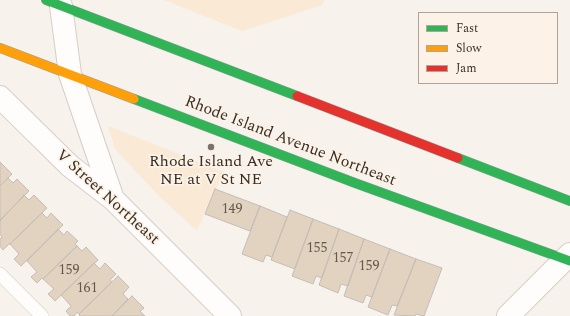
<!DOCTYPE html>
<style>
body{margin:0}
#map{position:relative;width:570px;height:316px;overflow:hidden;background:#f7f2ec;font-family:Spectral,serif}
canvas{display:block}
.legend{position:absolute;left:418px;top:12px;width:140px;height:72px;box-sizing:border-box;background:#fcf2e8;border:1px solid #aea49a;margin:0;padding:5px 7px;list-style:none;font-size:12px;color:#382f24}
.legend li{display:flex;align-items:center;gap:8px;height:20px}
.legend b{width:20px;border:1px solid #aea49a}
</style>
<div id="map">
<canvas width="570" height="316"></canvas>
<ul class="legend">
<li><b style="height:5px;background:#30b455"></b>Fast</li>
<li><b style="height:5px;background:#ff9f0a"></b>Slow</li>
<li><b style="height:5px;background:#e5322d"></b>Jam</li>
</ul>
</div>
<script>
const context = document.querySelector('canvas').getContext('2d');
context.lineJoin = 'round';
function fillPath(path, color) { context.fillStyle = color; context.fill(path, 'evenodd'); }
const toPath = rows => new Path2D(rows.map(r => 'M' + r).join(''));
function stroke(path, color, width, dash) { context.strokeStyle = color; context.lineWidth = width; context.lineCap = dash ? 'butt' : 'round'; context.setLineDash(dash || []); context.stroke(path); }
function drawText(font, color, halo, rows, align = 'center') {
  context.font = font + ' Spectral,serif'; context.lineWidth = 3.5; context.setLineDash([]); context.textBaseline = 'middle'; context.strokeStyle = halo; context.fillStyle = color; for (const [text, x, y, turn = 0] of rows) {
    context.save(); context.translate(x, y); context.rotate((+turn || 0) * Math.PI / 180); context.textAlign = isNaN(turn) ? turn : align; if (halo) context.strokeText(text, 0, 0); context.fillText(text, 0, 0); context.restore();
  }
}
fillPath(toPath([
 [164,0,324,0,322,5,242,31],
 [108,126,224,172,197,230,187,222,157,194,115,149]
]), '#f9e9d5');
const building = toPath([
 [0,162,12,174,0,186,0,162],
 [8,178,13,183,17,179,29,191,0,220,0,186,8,178],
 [215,189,260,206,250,231,205,214,215,189],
 [24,195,29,200,34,195,47,208,10,244,9,244,3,250,0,246,0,239,2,237,0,234,0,221,24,195],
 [260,206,287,217,272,257,266,255,263,262,242,254,260,206],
 [290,210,313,219,295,269,271,260,290,210],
 [42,213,47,218,51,213,63,225,21,266,14,259,19,254,10,244,42,213],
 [313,219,339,229,322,278,316,276,313,284,292,276,313,219],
 [58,229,64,235,67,231,78,241,75,244,77,246,43,279,42,278,37,283,31,277,37,272,27,261,58,229],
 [339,229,364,239,348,286,341,284,338,293,319,285,339,229],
 [364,239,390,249,372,297,366,295,363,303,344,296,364,239],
 [77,246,82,251,86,247,98,260,55,301,48,294,54,289,43,279,77,246],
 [390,249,416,259,397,306,392,305,388,315,368,307,390,249],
 [416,259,442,268,424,316,416,314,415,316,394,315,416,259],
 [94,263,100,269,105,263,116,274,110,280,112,282,79,314,77,312,74,316,70,316,66,311,71,306,61,295,94,263],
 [118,276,129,287,123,294,128,299,112,316,79,316,80,315,79,314,118,276],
 [132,296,144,308,140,311,145,316,112,316,132,296]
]);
fillPath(building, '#e2d3c1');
stroke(building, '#c4bdb6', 1);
const lane = toPath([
 [0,274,42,316]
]);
const street = toPath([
 [61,6,70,74,97,153,113,199],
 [0,97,70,166,113,199,230,316],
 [508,316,570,254]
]);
const fast = toPath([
 [46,0,297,96],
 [134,99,355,183,570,261],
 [458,158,570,201]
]);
const slow = toPath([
 [0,48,134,99]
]);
const jam = toPath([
 [297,96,458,158]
]);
stroke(lane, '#d5cec6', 14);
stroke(street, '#d5cec6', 24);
stroke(fast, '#93a0a1', 10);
stroke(slow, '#93a0a1', 10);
stroke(jam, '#93a0a1', 10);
stroke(lane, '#fefdfc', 13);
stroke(street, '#fefdfc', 22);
stroke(fast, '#30b455', 9);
stroke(slow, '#ff9f0a', 9);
stroke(jam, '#e5322d', 9);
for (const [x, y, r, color] of [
 [211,147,4,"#7b736a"]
]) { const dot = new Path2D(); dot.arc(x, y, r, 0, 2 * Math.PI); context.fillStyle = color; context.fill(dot); stroke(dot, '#fcf2e8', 1.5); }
drawText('14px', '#62584b', null, [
 ["149",232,210],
 ["155",317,249],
 ["157",343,259],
 ["159",369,267],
 ["159",69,271],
 ["161",87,289]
]);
drawText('16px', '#382f24', '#fcf2e8', [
 ["Rhode Island Avenue Northeast",290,142,21],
 ["V Street Northeast",107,198,42]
]);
drawText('16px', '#382f24', '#fcf2e8', [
 ["Rhode Island Ave",211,163],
 ["NE at V St NE",211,181]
]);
</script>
